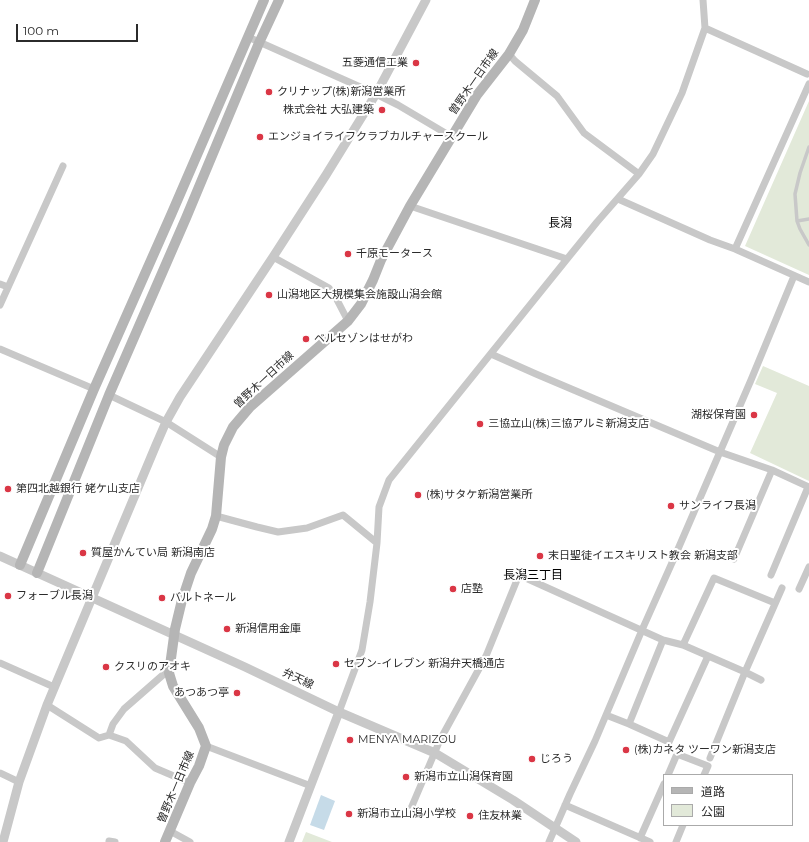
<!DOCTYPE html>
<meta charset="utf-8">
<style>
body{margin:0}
#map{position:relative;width:809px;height:842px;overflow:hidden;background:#fff;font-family:Montserrat,"Noto Sans JP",sans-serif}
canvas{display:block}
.legend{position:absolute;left:663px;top:774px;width:130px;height:52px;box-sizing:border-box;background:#fff;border:1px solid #aaa;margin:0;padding:5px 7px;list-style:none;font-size:12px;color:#2b2b2b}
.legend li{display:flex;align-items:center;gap:8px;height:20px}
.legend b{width:20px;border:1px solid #aaa}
.scale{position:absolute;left:16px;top:24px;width:122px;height:18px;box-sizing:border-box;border:2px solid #2b2b2b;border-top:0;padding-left:5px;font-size:12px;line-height:14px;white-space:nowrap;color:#2b2b2b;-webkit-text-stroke:3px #fff;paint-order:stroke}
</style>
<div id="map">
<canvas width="809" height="842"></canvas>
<ul class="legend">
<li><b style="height:5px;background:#b5b5b5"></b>道路</li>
<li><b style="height:11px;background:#e2e9d9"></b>公園</li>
</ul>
<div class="scale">100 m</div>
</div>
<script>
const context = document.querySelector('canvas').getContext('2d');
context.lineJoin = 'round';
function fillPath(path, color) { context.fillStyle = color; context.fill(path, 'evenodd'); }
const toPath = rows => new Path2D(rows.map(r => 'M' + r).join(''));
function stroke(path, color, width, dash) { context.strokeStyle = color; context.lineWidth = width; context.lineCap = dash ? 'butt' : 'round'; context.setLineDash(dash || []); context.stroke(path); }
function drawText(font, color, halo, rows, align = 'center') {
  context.font = font + ' Montserrat,"Noto Sans JP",sans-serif'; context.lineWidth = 4; context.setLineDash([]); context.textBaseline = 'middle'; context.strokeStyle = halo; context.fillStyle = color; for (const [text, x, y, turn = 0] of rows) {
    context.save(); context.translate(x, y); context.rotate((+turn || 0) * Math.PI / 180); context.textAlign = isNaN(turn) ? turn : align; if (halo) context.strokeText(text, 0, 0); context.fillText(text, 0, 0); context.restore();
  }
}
fillPath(toPath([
 [809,101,809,275,745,246],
 [763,366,809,386,809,481,750,453,777,393,755,384],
 [306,832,332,842,302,842]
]), '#e2e9d9');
fillPath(toPath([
 [321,795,335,801,324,830,310,825]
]), '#c6dbe8');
stroke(toPath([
 [809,147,800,173,795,194,797,221,800,229,809,245],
 [797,221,809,219]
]), '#c8c8c8', 3.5);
stroke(toPath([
 [705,28,807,74],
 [248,37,376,94,398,105,452,137],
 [509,54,515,61,557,96,584,133,639,174],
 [618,199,710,240,735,249,809,282],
 [410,206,567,259],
 [735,249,809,84],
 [273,257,329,288,335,296,348,321],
 [0,284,8,287],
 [0,305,63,166],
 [0,349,94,389],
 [491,354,536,374,720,452,772,470,809,487],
 [109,395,166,422,221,457],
 [216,516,257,527,278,532,307,528,343,515,377,543,370,602,362,650,339,712],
 [377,543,379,507,389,480,567,259,597,222,639,174,653,154,682,93,705,28,703,0],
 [734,559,772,470],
 [771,575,808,487],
 [799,589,809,567],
 [683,645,714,578,775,603],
 [0,663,54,687],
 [47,705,99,738,109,735,113,724,124,709,164,674,169,673],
 [606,715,629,724,669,742,708,656],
 [629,724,663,640],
 [109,735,126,741,155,768,190,783],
 [206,746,311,786],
 [710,758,745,672,782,588],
 [0,773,19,782],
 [668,775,677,754,708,766,704,775],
 [565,805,650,842],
 [409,813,440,740,486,656,519,575,663,640,683,645,745,672,761,680],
 [170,831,190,842],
 [640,838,664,784],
 [109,841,115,842],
 [549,842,570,794,595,741,642,630,675,556,751,380,794,276],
 [676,842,683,825]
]), '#c8c8c8', 7);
stroke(toPath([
 [0,556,245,667,339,712,435,753,513,800,576,842],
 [3,842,19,782,47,705,156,445,166,422,180,397,273,257,326,175,376,94,426,0],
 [289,842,339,712]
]), '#c8c8c8', 9);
stroke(toPath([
 [20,565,94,389,171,215,264,0],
 [37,573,109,395,186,218,259,43,279,0],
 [165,842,190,783,199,766,206,746,199,728,173,686,169,673,175,629,182,600,191,573,212,529,216,516,221,457,224,445,233,427,250,407,348,321,361,304,373,280,381,260,410,206,477,95,509,54,523,30,535,0]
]), '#b5b5b5', 10);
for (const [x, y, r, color] of [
 [416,63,4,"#da3645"],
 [269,92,4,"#da3645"],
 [382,110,4,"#da3645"],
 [260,137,4,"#da3645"],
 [348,254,4,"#da3645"],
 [269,295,4,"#da3645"],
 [306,339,4,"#da3645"],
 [754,415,4,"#da3645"],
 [480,424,4,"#da3645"],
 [8,489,4,"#da3645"],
 [418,495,4,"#da3645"],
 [671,506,4,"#da3645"],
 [83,553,4,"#da3645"],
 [540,556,4,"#da3645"],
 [453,589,4,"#da3645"],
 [8,596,4,"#da3645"],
 [162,598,4,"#da3645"],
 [227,629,4,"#da3645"],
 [336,664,4,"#da3645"],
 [106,667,4,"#da3645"],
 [237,693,4,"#da3645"],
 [350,740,4,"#da3645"],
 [626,750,4,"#da3645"],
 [532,759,4,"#da3645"],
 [406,777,4,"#da3645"],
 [349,814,4,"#da3645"],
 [470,816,4,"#da3645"]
]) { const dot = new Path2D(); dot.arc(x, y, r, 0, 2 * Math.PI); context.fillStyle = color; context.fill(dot); stroke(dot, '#fff', 1.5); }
drawText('11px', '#2b2b2b', '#fff', [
 ["五菱通信工業",408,63,"right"],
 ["クリナップ(株)新潟営業所",277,92],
 ["株式会社 大弘建築",374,110,"right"],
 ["エンジョイライフクラブカルチャースクール",268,137],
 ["千原モータース",356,254],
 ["山潟地区大規模集会施設山潟会館",277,295],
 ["ベルセゾンはせがわ",314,339],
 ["湖桜保育園",746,415,"right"],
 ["三協立山(株)三協アルミ新潟支店",488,424],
 ["第四北越銀行 姥ケ山支店",16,489],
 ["(株)サタケ新潟営業所",426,495],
 ["サンライフ長潟",679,506],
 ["質屋かんてい局 新潟南店",91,553],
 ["末日聖徒イエスキリスト教会 新潟支部",548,556],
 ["店塾",461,589],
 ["フォーブル長潟",16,596],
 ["バルトネール",170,598],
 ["新潟信用金庫",235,629],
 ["セブン-イレブン 新潟弁天橋通店",344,664],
 ["クスリのアオキ",114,667],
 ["あつあつ亭",229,693,"right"],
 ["MENYA MARIZOU",358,740],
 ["(株)カネタ ツーワン新潟支店",634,750],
 ["じろう",540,759],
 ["新潟市立山潟保育園",414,777],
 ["新潟市立山潟小学校",357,814],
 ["住友林業",478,816]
], 'left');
drawText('11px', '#2b2b2b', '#fff', [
 ["曽野木一日市線",474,82,-55],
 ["曽野木一日市線",264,380,-43],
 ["弁天線",298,679,25],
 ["曽野木一日市線",176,787,-67]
]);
drawText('12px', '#000', '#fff', [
 ["長潟",560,223],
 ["長潟三丁目",533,575]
]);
</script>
